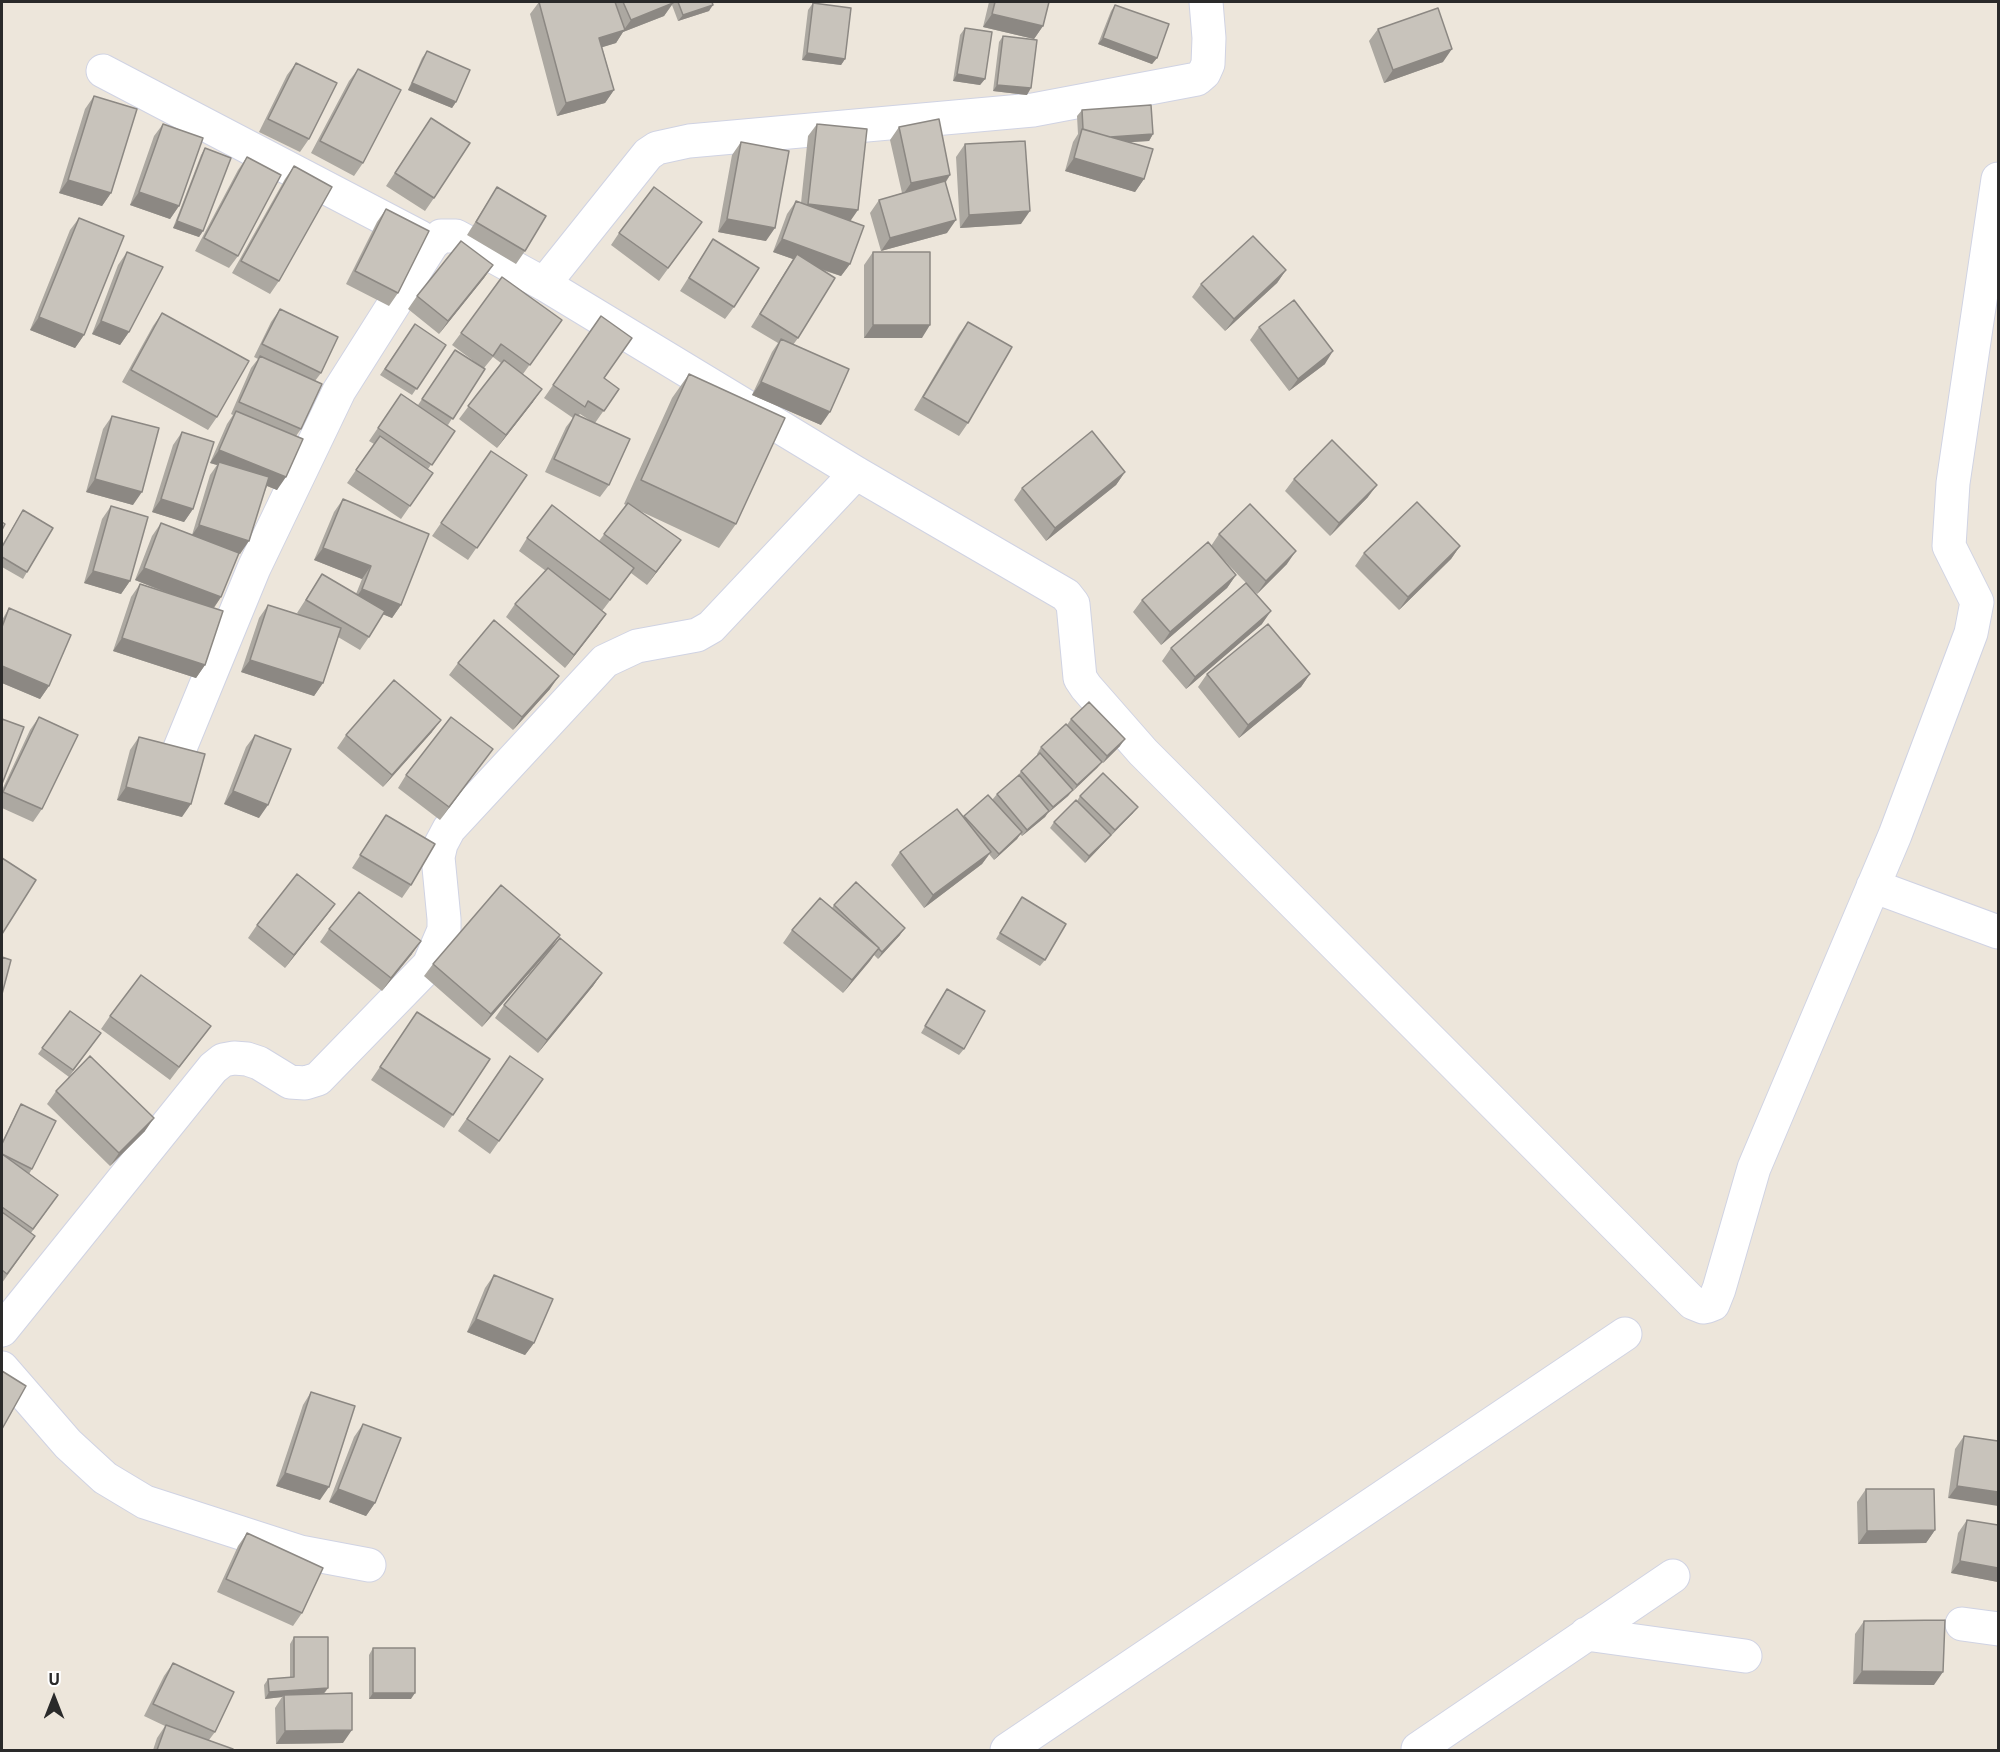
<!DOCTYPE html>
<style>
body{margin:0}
#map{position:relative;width:2000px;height:1752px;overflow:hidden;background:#ede6db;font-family:"Public Sans",sans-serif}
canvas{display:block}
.frame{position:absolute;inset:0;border:3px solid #2a2a2a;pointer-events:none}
.north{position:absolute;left:24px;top:1668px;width:60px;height:60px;-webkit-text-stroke:4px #fff;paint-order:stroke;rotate:0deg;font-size:16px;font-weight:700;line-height:24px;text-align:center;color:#2a2a2a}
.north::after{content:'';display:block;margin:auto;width:21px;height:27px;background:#2a2a2a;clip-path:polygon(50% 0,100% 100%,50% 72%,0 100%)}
</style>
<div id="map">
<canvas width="2000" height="1752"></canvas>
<div class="frame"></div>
<div class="north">U</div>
</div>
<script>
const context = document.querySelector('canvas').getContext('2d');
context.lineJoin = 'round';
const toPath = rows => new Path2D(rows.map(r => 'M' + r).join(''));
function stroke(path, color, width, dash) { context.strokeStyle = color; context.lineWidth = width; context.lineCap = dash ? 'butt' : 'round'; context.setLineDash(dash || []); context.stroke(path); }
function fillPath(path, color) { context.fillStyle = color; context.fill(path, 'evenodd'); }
const minor = toPath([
 [103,71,420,237],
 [544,284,648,154,657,148,689,141,1033,110,1197,79,1204,73,1208,64,1209,38,1206,2],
 [178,753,254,568,339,391,432,244,441,236,456,236,544,284,856,473,1066,595,1073,604,1080,678,1086,687,1143,752,1693,1303,1703,1307,1708,1306,1713,1304,1719,1289,1754,1168,1895,835,1971,633,1977,602,1949,546,1953,483,1998,179],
 [1873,886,1998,932],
 [2,1330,213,1068,223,1060,234,1058,247,1059,259,1063,290,1082,305,1083,318,1079,429,965,444,930,444,919,438,857,441,844,449,829,605,661,637,646,697,635,711,627,856,473],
 [2,1368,68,1444,105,1478,145,1502,300,1552,369,1565],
 [1962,1624,1998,1629],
 [1586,1634,1745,1656],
 [1007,1750,1625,1334],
 [1425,1750,1418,1749,1673,1576]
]);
stroke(minor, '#d0d3e3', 35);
stroke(minor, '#fff', 33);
fillPath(toPath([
 [539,2,712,2,709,11,678,21,672,5,664,16,623,32,616,43,602,47,614,90,605,103,557,116,530,14],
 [989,2,1049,2,1043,26,1034,39,983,27],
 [813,3,845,59,841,65,802,60,808,10],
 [1115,5,1157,58,1152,64,1098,44,1111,11],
 [965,28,985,79,980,85,953,81,960,35],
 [1378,29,1443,62,1384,83,1369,41],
 [1003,36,1027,95,993,91,999,42],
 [427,51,456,102,452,108,408,90,422,58],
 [296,63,309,139,300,152,259,132,287,75],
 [358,69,363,163,354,176,311,153,349,81],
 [94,96,111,193,102,206,59,193,85,109],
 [1082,110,1153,134,1149,141,1128,142,1144,179,1135,192,1065,171,1073,142,1078,134,1077,116],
 [431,118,434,198,425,211,386,186],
 [163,124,179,206,170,219,130,205,154,136],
 [817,124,850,221,850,264,841,276,822,270,798,338,793,345,821,425,752,395,772,352,778,343,751,327,793,259,773,252,787,214,796,201,801,203,808,136],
 [899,127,950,175,946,182,947,233,881,251,870,213,879,200,902,193,890,140],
 [741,142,766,241,718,232,732,155],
 [965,144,1021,224,960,228,956,157],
 [205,148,203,231,199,237,173,228,201,155],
 [247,157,238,256,229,268,195,251,238,170],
 [294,166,279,281,270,294,232,273,285,179],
 [497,187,525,251,516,264,467,235],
 [386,209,398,293,389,306,346,284,377,222],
 [79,218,84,335,75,348,30,330,70,230],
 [702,222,659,281,611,245,619,233],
 [713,239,734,307,725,319,680,291],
 [127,252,129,332,120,345,92,334,118,265],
 [873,252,922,338,864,338,864,265],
 [493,265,484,278,439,334,408,309,417,296],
 [1286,270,1277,283,1225,331,1192,297,1201,284],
 [280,309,321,373,315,381,301,429,296,436,277,490,267,486,240,554,239,553,221,597,214,608,205,665,196,678,113,651,131,597,140,584,164,592,135,580,152,536,161,523,192,535,210,475,217,465,210,463,227,424,233,415,231,414,251,368,258,359,254,357,271,322],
 [162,313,217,417,208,430,122,382,153,326],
 [601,316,604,378,619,389,595,423,609,485,600,497,545,472,566,427,573,418,544,398],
 [580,414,591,421,578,416],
 [562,320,523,374,533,402,497,448,459,419,501,363,493,357,484,368,448,425,455,431,428,469,410,506,401,519,347,483,374,444,369,441,401,394,418,405,455,350,483,368,452,345,461,333],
 [968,322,968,423,959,436,914,410,959,334],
 [415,324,446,345,412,395,380,375],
 [1259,327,1325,364,1289,391,1250,340],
 [689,374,736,524,719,548,640,511,681,540,647,585,631,573,602,611,606,614,565,668,506,617,515,604,546,571,519,551,527,538,599,541,626,505,624,504,672,398],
 [112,416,133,505,86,492,103,429],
 [182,432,193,509,184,522,152,512,173,445],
 [491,451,527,475,468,560,432,536],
 [1125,472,1116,485,1046,541,1014,500,1022,488],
 [1294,479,1368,497,1330,536,1285,491],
 [343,499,401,605,392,618,383,614,369,637,360,650,338,637,323,683,314,696,241,672,259,618,268,605,300,615,297,613,322,574,356,594,362,579,314,560,334,512],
 [111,506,130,581,121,594,84,583,102,519],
 [23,510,27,572,23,579,2,567,2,545],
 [1219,534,1287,564,1257,594,1246,583,1262,624,1186,689,1162,661,1171,648,1246,583,1220,556,1236,575,1227,588,1161,645,1133,612,1142,600,1211,546],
 [1460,546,1451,559,1399,610,1355,566,1364,553],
 [9,608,49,686,40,699,2,683,2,620],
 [458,663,550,689,513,730,449,675],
 [1207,674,1310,674,1301,687,1239,738,1198,687],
 [39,717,42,809,33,822,2,808,2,790,30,730],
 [1071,719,1120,746,1103,763,1102,762,1097,768,1072,791,1068,796,1048,813,1045,817,1022,836,1020,834,1017,839,994,860,989,854,982,864,924,908,891,865,900,852,992,800,997,794,1018,776,1021,771,1038,756,1037,754,1041,747,1067,725],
 [432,732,383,787,337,748,346,735],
 [255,735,259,818,224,804,246,747],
 [139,737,182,817,117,800,130,750],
 [484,761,440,820,398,788,406,775],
 [1080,796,1133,813,1085,863,1050,828,1054,822,1077,801],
 [386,815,411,885,402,898,352,868],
 [1022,897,1045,960,1040,966,996,939],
 [335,904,326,916,285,968,248,938,257,925],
 [834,905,900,935,878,959,874,955,843,993,783,943,792,930,832,908],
 [329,929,412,954,382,991,320,942],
 [560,935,551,948,482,1027,424,976,433,964],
 [602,973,593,986,538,1053,495,1018,504,1005],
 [947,989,964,1049,959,1055,921,1033],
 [70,1011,101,1033,69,1077,38,1054],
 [417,1012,490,1059,444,1128,371,1080],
 [110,1016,211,1026,170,1080,101,1029],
 [510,1056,543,1079,490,1154,458,1131],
 [56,1091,145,1131,110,1166,47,1104],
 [21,1104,32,1169,29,1174,58,1195,31,1233,35,1236,2,1283,2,1142,17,1111],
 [494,1275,534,1343,525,1355,467,1332,485,1288],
 [311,1392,320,1500,276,1486,303,1405],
 [363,1424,375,1503,366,1516,329,1502,354,1437],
 [1964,1436,1998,1441,1948,1498,1955,1449],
 [1866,1489,1935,1530,1926,1543,1858,1544,1857,1502],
 [1967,1520,1998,1525,1998,1582,1951,1573,1958,1533],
 [247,1533,302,1613,293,1626,217,1592,238,1546],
 [1864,1621,1934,1685,1853,1684,1855,1634],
 [294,1637,328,1688,324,1694,343,1743,276,1744,275,1708,282,1697,265,1699,264,1685,268,1679,290,1678,290,1644],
 [373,1648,411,1699,369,1699,369,1655],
 [173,1663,215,1732,209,1740,232,1750,153,1750,157,1738,165,1726,144,1716,164,1676]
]), '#aca8a1');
fillPath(toPath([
 [673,3,664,16,623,32,616,43,590,51,599,38,623,31,631,20],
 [713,5,709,11,678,21,683,15],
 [992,14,1043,26,1034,39,983,27],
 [1103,38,1157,58,1152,64,1098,44],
 [1452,49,1443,62,1384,83,1393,70],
 [807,53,845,59,841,65,802,60],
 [957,74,985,79,980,85,953,81],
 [412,83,456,102,452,108,408,90],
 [997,85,1031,88,1027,95,993,91],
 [614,90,605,103,557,116,566,103],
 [1153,134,1149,141,1084,145,1083,137],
 [1074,158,1144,179,1135,192,1065,171],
 [950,175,942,187,902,196,911,183],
 [68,180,111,193,102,206,59,193],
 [139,192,179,206,170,219,130,205],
 [808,204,858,210,849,223,799,217],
 [1030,211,1021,224,960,228,969,215],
 [727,219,775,228,766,241,718,232],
 [956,220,947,233,881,251,890,238],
 [177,221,203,231,199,237,173,228],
 [782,239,850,264,841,276,773,252],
 [493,265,484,278,439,334,448,321],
 [1286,270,1277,283,1225,331,1234,319],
 [39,317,84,335,75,348,30,330],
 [101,321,129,332,120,345,92,334],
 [873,325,930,325,922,338,864,338],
 [1333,351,1325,364,1289,391,1298,379],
 [761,382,830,412,821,425,752,395],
 [542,389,533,402,497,448,506,435],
 [219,450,286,477,277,490,218,466,219,462,217,465,210,463],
 [1125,472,1116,485,1046,541,1055,528],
 [95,479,142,492,133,505,86,492],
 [1377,485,1368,497,1330,536,1339,523],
 [161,499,193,509,184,522,152,512],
 [199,525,249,541,240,554,190,538],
 [681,540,672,552,647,585,656,572],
 [1460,546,1451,559,1399,610,1408,597],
 [323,548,371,566,362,579,314,560],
 [1296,551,1287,564,1257,594,1266,581],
 [144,568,221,597,212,610,135,580],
 [93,571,130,581,121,594,84,583],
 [1236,575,1227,588,1161,645,1170,632],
 [362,589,401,605,392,618,353,602],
 [1271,611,1262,624,1186,689,1195,677],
 [606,614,597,627,565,668,574,655],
 [122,638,205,665,196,678,113,651],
 [250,660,323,683,314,696,241,672],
 [2,666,49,686,40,699,2,683],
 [1310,674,1301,687,1239,738,1248,725],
 [559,676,550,689,513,730,522,717],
 [441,720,432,732,383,787,392,775],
 [1125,739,1120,746,1103,763,1107,756],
 [493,749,484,761,440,820,449,807],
 [1102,762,1097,768,1073,791,1077,785],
 [126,787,191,804,182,817,117,800],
 [1073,790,1068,796,1048,813,1053,807],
 [233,791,268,805,259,818,224,804],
 [1138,807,1133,813,1110,836,1115,830],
 [1049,811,1045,817,1022,836,1027,830],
 [1022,832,1017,839,994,860,999,854],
 [1111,835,1106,841,1085,863,1089,856],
 [991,852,982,864,924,908,933,895],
 [335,904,326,916,285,968,294,955],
 [905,928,900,935,878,959,882,952],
 [560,935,551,948,482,1027,491,1014],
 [421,941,412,954,382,991,391,978],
 [879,948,870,961,843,993,852,980],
 [602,973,593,986,538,1053,547,1040],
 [154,1118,145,1131,110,1166,119,1153],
 [476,1319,534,1343,525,1355,467,1332],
 [285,1473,329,1487,320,1500,276,1486],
 [1957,1486,1998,1492,1998,1506,1948,1498],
 [338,1489,375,1503,366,1516,329,1502],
 [1935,1530,1926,1543,1858,1544,1867,1531],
 [1960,1561,1998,1568,1998,1582,1951,1573],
 [1862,1671,1943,1672,1934,1685,1853,1684],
 [328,1688,323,1694,284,1695,282,1697,265,1699,269,1692],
 [373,1693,415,1693,411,1699,369,1699],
 [352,1730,343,1743,276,1744,285,1731]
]), '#8c8883');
const building = toPath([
 [539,2,615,2,625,30,599,38,614,90,566,103,539,2],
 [623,2,672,2,673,3,631,20,623,2],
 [678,2,712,2,713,5,683,15,678,2],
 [995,2,1049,2,1043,26,992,14,995,2],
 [813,3,851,8,845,59,807,53,813,3],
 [1115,5,1169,24,1157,58,1103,38,1115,5],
 [1438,8,1452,49,1393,70,1378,29,1438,8],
 [965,28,992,32,985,79,957,74,965,28],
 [1003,36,1037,40,1031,88,997,85,1003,36],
 [427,51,470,70,456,102,412,83,427,51],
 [296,63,337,83,309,139,268,119,296,63],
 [358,69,401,90,363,163,320,141,358,69],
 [94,96,137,109,111,193,68,180,94,96],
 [1151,105,1153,134,1110,137,1083,129,1082,110,1151,105],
 [431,118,470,143,434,198,395,173,431,118],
 [939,119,950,175,911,183,899,127,939,119],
 [163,124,203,138,179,206,139,192,163,124],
 [817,124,867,129,858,210,808,204,817,124],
 [1082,129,1153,149,1144,179,1074,158,1082,129],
 [1025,141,1030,211,969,215,965,144,1025,141],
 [741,142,789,151,775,228,727,219,741,142],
 [205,148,231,158,203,231,177,221,205,148],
 [247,157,281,175,238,256,204,238,247,157],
 [294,166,332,187,279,281,241,261,294,166],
 [945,181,956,220,890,238,879,200,945,181],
 [497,187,546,216,525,251,476,222,497,187],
 [654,187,702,222,668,268,619,233,654,187],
 [796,201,864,226,850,264,782,239,796,201],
 [386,209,429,231,398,293,355,271,386,209],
 [79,218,124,236,84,335,39,317,79,218],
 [1253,236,1286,270,1234,319,1201,284,1253,236],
 [713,239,759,268,734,307,689,278,713,239],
 [461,241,493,265,448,321,417,296,461,241],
 [127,252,163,267,129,332,101,321,127,252],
 [873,252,930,252,930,325,873,325,873,252],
 [797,254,835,278,798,338,760,314,797,254],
 [502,277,562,320,530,365,501,344,493,356,461,333,502,277],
 [1294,300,1333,351,1298,379,1259,327,1294,300],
 [280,309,338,337,321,373,262,344,280,309],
 [162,313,249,361,217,417,131,370,162,313],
 [601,316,632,338,604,378,619,389,604,411,588,401,585,407,553,385,601,316],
 [968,322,1012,347,968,423,923,397,968,322],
 [415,324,446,345,417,389,385,369,415,324],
 [781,339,849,369,830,412,761,382,781,339],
 [455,350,485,369,453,419,422,399,455,350],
 [260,356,322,384,301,429,239,402,260,356],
 [504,360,542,389,506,435,468,406,504,360],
 [689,374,785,418,736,524,641,480,689,374],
 [401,394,455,431,432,465,378,428,401,394],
 [236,411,303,439,286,477,219,450,236,411],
 [575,414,630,439,609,485,554,459,575,414],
 [112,416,159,428,142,492,95,479,112,416],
 [1092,431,1125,472,1055,528,1022,488,1092,431],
 [182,432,214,442,193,509,161,499,182,432],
 [380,436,433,473,410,506,356,470,380,436],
 [1332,440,1377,485,1339,523,1294,479,1332,440],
 [491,451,527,475,477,548,441,523,491,451],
 [219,462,269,477,249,541,199,525,219,462],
 [343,499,429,534,401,605,362,589,371,566,323,548,343,499],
 [1417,502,1460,546,1408,597,1364,553,1417,502],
 [628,503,681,540,656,572,604,534,628,503],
 [1250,504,1296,551,1266,581,1219,534,1250,504],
 [552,505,634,568,610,600,527,538,552,505],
 [111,506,148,517,130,581,93,571,111,506],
 [23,510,53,528,27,572,2,557,2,547,23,510],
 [2,522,5,524,2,530,2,522],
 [161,523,239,553,221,597,144,568,161,523],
 [1208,542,1236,575,1170,632,1142,600,1208,542],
 [548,568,606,614,574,655,515,604,548,568],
 [322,574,385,611,369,637,306,600,322,574],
 [1246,583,1271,611,1195,677,1171,648,1246,583],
 [140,584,223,611,205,665,122,638,140,584],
 [268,605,341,628,323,683,250,660,268,605],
 [9,608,71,635,49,686,2,666,2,627,9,608],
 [494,620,559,676,522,717,458,663,494,620],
 [1268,624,1310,674,1248,725,1207,674,1268,624],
 [394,680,441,720,392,775,346,735,394,680],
 [1089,702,1125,739,1107,756,1071,719,1089,702],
 [39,717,78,735,42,809,3,792,39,717],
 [451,717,493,749,449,807,406,775,451,717],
 [2,719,24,727,2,784,2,719],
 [1066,724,1102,762,1077,785,1041,747,1066,724],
 [255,735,291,749,268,805,233,791,255,735],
 [139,737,205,754,191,804,126,787,139,737],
 [1040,753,1073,790,1053,807,1021,771,1040,753],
 [1103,773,1138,807,1115,830,1080,796,1103,773],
 [1019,775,1049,811,1027,830,997,794,1019,775],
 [988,795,1022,832,999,854,964,816,988,795],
 [1076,800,1111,835,1089,856,1054,822,1076,800],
 [957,809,991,852,933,895,900,852,957,809],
 [386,815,435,844,411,885,360,855,386,815],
 [2,858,36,880,2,934,2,858],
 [297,874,335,904,294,955,257,925,297,874],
 [856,882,905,928,882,952,879,949,879,948,834,905,856,882],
 [501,885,560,935,491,1014,433,964,501,885],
 [359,892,421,941,391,978,329,929,359,892],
 [1022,897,1066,924,1045,960,1000,933,1022,897],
 [820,898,879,948,852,980,792,930,820,898],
 [560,938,602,973,547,1040,504,1005,560,938],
 [2,957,11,960,2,994,2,957],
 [141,975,211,1026,179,1067,110,1016,141,975],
 [947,989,985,1011,964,1049,925,1026,947,989],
 [70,1011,101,1033,73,1070,42,1048,70,1011],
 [417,1012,490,1059,453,1115,380,1067,417,1012],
 [90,1056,154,1118,119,1153,56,1091,90,1056],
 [510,1056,543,1079,499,1141,467,1119,510,1056],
 [21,1104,56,1121,32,1169,2,1154,2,1144,21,1104],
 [2,1154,58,1195,33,1229,2,1207,2,1154],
 [2,1212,35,1236,7,1274,2,1270,2,1212],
 [494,1275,553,1299,534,1343,476,1319,494,1275],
 [2,1371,26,1386,2,1429,2,1371],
 [311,1392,355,1406,329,1487,285,1473,311,1392],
 [363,1424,401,1438,375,1503,338,1489,363,1424],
 [1964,1436,1998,1441,1998,1492,1957,1486,1964,1436],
 [1866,1489,1934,1489,1935,1530,1867,1531,1866,1489],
 [1967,1520,1998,1525,1998,1568,1960,1561,1967,1520],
 [247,1533,323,1568,302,1613,226,1579,247,1533],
 [1945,1620,1943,1672,1862,1671,1864,1621,1945,1620],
 [294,1637,328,1637,328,1688,269,1692,268,1679,294,1677,294,1637],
 [373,1648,415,1648,415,1693,373,1693,373,1648],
 [173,1663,234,1692,215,1732,153,1704,173,1663],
 [352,1693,352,1730,285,1731,284,1695,352,1693],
 [166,1725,233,1749,232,1750,157,1750,166,1725]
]);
fillPath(building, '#c8c3bb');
stroke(building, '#8c8883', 1.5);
</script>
